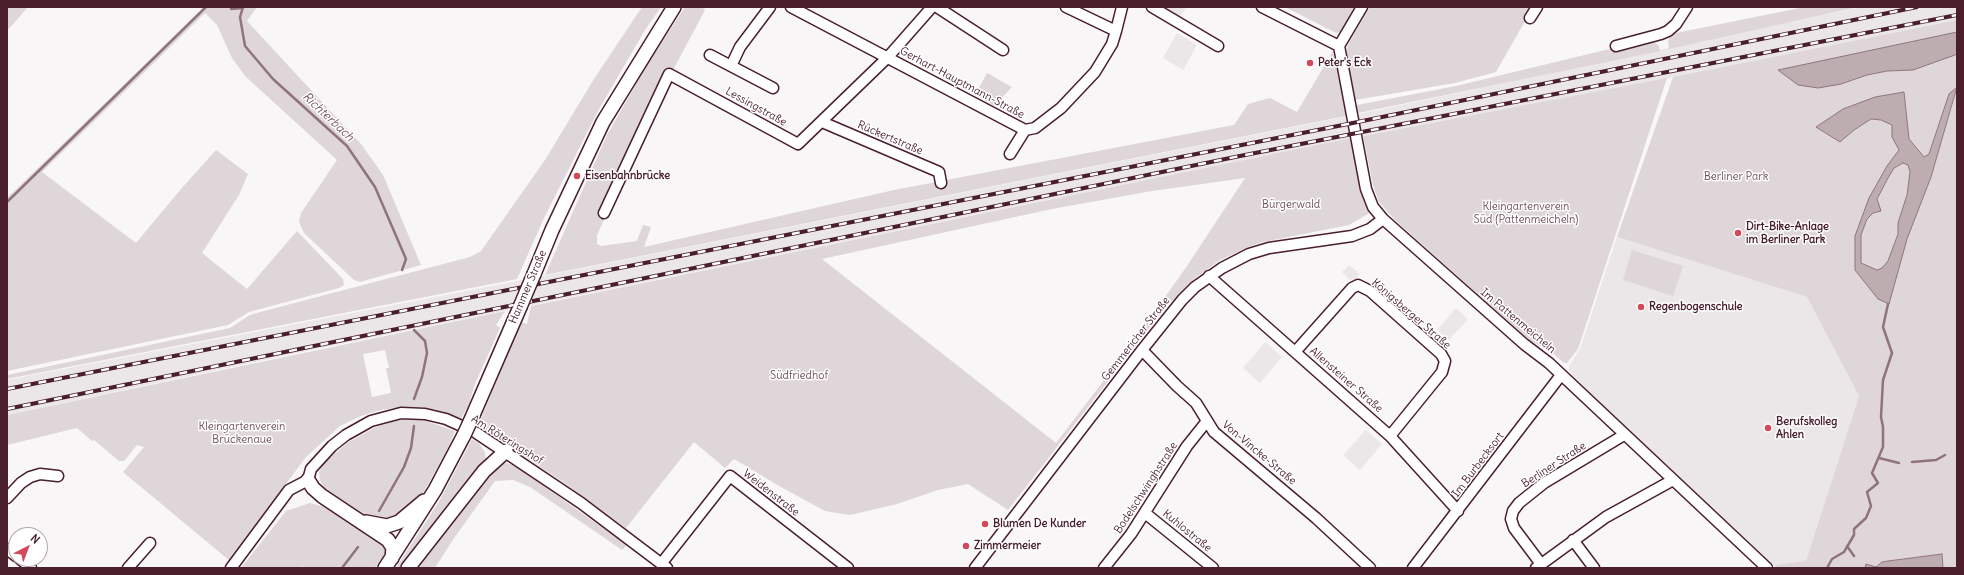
<!DOCTYPE html>
<meta charset="utf-8">
<style>
body{margin:0}
#map{position:relative;width:1964px;height:575px;overflow:hidden;background:#f8f6f7;font-family:Delius,sans-serif}
canvas{display:block}
.frame{position:absolute;inset:0;border:8px solid #4a1f2b;pointer-events:none}
.north{position:absolute;left:8px;top:527px;width:40px;height:40px;box-sizing:border-box;background:#fff;border:1px solid #b7a5aa;border-radius:50%;rotate:42deg;font-size:11px;font-weight:700;line-height:16px;text-align:center;color:#4a1f2b}
.north::after{content:'';display:block;margin:auto;width:14px;height:18px;background:#d1495b;clip-path:polygon(50% 0,100% 100%,50% 72%,0 100%)}
</style>
<div id="map">
<canvas width="1964" height="575"></canvas>
<div class="frame"></div>
<div class="north">N</div>
</div>
<script>
const context = document.querySelector('canvas').getContext('2d');
context.lineJoin = 'round';
function fillPath(path, color) { context.fillStyle = color; context.fill(path, 'evenodd'); }
const toPath = rows => new Path2D(rows.map(r => 'M' + r).join(''));
function stroke(path, color, width, dash) { context.strokeStyle = color; context.lineWidth = width; context.lineCap = dash ? 'butt' : 'round'; context.setLineDash(dash || []); context.stroke(path); }
function drawText(font, color, halo, rows, align = 'center') {
  context.font = font + ' Delius,sans-serif'; context.lineWidth = 3; context.setLineDash([]); context.textBaseline = 'middle'; context.strokeStyle = halo; context.fillStyle = color; for (const [text, x, y, turn = 0] of rows) {
    context.save(); context.translate(x, y); context.rotate((+turn || 0) * Math.PI / 180); context.textAlign = isNaN(turn) ? turn : align; if (halo) context.strokeText(text, 0, 0); context.fillText(text, 0, 0); context.restore();
  }
}
fillPath(toPath([
 [1163,7,1185,7,1186,8,1180,17],
 [1861,7,1957,7,1957,20,1670,78,1351,138,292,354,7,415,7,380,543,276,1359,114],
 [1177,33,1197,45,1183,70,1163,58],
 [1617,237,1807,297,1859,396,1806,561,1774,565,1580,384,1569,371,1569,366,1580,349],
 [1349,265,1360,274,1355,279,1350,280,1342,272],
 [1456,308,1468,319,1449,340,1437,330],
 [1265,342,1282,357,1260,383,1243,368],
 [1366,430,1382,444,1360,470,1343,455]
]), '#ebe6e8');
fillPath(toPath([
 [7,7,28,7,7,31],
 [204,7,257,7,247,21,361,144,383,175,421,265,360,282,354,280,304,233,299,222,301,213,337,160,245,76,232,58,217,25,205,13,42,172,136,243,181,189,216,150,248,174,239,195,202,253,247,289,297,231,343,279,344,285,339,288,249,312,228,325,7,371,7,198],
 [642,7,661,7,645,30,599,109,544,218,517,279,7,379,7,375,230,328,250,315,264,311,470,257,481,251,545,160,594,79],
 [685,7,702,7,705,10,672,72,597,235,597,244,601,246,637,241,643,225,651,227,644,247,894,190,1234,125,1248,104,1270,98,1297,112,1333,51,1346,116,545,275,607,135,647,65],
 [1285,7,1355,7,1341,32,1336,33],
 [1370,7,1533,7,1496,72,1455,83,1355,100,1346,54,1348,45],
 [1805,7,1858,7,1669,49,1668,42,1671,34],
 [1957,20,1957,32,1779,70,1841,84,1867,75,1888,71,1913,70,1957,53,1957,87,1949,94,1929,154,1924,158,1909,139,1904,92,1875,97,1843,109,1816,127,1840,142,1854,130,1871,119,1881,120,1892,125,1893,137,1899,150,1887,166,1855,236,1855,270,1878,299,1907,239,1931,177,1957,89,1957,452,1956,457,1957,459,1957,568,1943,568,1942,554,1888,561,1882,562,1876,567,1867,564,1865,568,1777,568,1774,565,1806,561,1859,396,1807,297,1617,237,1673,77],
 [1651,39,1659,46,1660,51,1358,113,1357,105,1456,86],
 [987,73,1012,87,994,106,975,95],
 [1667,78,1578,349,1567,363,1564,363,1548,349,1530,341,1395,220,1379,202,1373,185,1363,136],
 [1351,138,1364,198,1371,212,1349,225,1263,242,1248,247,1220,260,1195,278,1165,308,1008,510,968,484,938,490,897,504,850,515,825,511,781,487,734,459,725,468,694,442,626,528,563,482,478,426,521,322,527,324,531,306],
 [1245,178,1187,266,1134,341,1056,443,822,259,1052,209,1152,191],
 [1903,163,1908,165,1910,172,1907,195,1898,223,1898,234,1888,261,1882,268,1877,270,1861,263,1861,235,1867,219,1878,206,1877,199,1888,178,1894,168],
 [1632,250,1683,266,1673,296,1623,280],
 [505,311,496,325,500,328,474,386,469,404,461,419,452,415,423,407,405,407,380,410,361,416,340,426,305,458,230,561,123,472,144,447,137,445,124,461,119,461,94,440,92,441,77,428,7,445,7,415],
 [385,350,389,368,386,368,391,393,372,397,363,354],
 [397,420,423,420,455,431,449,446,421,497,393,520,384,521,370,518,335,495,324,487,320,480,319,472,323,464,347,443,376,427],
 [472,439,479,443,485,453,486,461,404,568,396,568,440,500],
 [505,463,514,465,538,482,627,545,622,550,530,487,513,480,495,481,452,541,435,568,416,568,482,479,499,464],
 [310,503,321,506,349,521,375,536,386,547,386,552,375,568,305,568,302,566,301,568,241,568,286,511]
]), '#ded6d9');
const water = toPath([
 [1957,32,1957,53,1955,55,1913,70,1887,71,1867,75,1841,84,1818,88,1798,85,1778,70,1957,32],
 [1957,87,1931,177,1907,239,1889,304,1878,299,1855,270,1855,236,1869,198,1887,166,1899,150,1892,137,1892,125,1881,120,1871,119,1854,130,1840,142,1816,127,1843,109,1875,97,1904,92,1909,139,1924,157,1929,154,1949,94,1957,87],
 [1903,163,1908,165,1910,172,1907,195,1898,223,1898,234,1888,261,1882,268,1877,270,1861,263,1861,235,1867,219,1873,213,1881,211,1877,199,1888,178,1894,168,1903,163],
 [1942,554,1943,568,1865,568,1866,564,1876,567,1882,562,1888,561,1942,554]
]);
fillPath(water, '#bdadb0');
stroke(water, '#8f747b', 1);
stroke(toPath([
 [243,7,240,17,245,46,273,79,347,146,375,187,406,259,402,270],
 [231,9,243,8],
 [7,202,206,7],
 [414,399,422,377,427,353,425,341,414,330],
 [1879,458,1899,463],
 [1912,462,1936,460,1945,455],
 [379,511,404,467,411,448,414,426],
 [1847,546,1854,556],
 [342,568,358,547],
 [1827,568,1832,559,1844,552,1854,535,1854,529,1866,518,1871,506,1867,492,1878,483,1872,473,1883,447,1883,427,1881,417,1883,380,1892,353,1883,327,1888,304]
]), '#8f747b', 2.5);
const minor = toPath([
 [770,7,740,47,731,66,773,88],
 [791,7,1025,130,1035,128,1061,108,1095,72,1112,44,1116,31,1066,7],
 [937,7,1003,50],
 [1152,7,1218,46],
 [1262,7,1339,46],
 [1530,18,1537,7],
 [1116,31,1122,7],
 [1339,46,1366,189,1373,207,1383,219,1524,344,1549,363,1767,568],
 [1339,46,1362,7],
 [1616,46,1661,34,1668,31,1676,24,1687,7],
 [710,55,731,66],
 [822,122,939,172,941,183],
 [1010,154,1025,130],
 [604,213,669,74,798,144,888,57,932,7],
 [1209,276,1390,436,1458,511],
 [1142,350,1177,386,1196,403,1214,432,1316,518,1370,568],
 [1295,352,1352,288,1358,285,1370,291,1441,354,1445,361,1442,372,1390,436],
 [7,498,21,483,30,477,40,474,58,476],
 [1145,513,1213,568],
 [1573,540,1594,568],
 [7,549,16,556],
 [20,559,31,568],
 [661,564,730,476,848,568],
 [1541,564,1514,528,1511,519,1513,511,1519,503,1544,483,1624,435],
 [128,568,150,543],
 [231,568,289,490,308,480,311,469,332,446,346,435,371,421,401,413,425,414,446,419,475,432,581,503,667,568],
 [975,568,1142,350,1182,300,1195,287,1222,268,1249,254,1269,248,1352,236,1370,229,1383,219],
 [1104,568,1131,534,1187,446,1207,421],
 [1413,568,1561,375],
 [1536,568,1606,517,1673,480]
]);
const major = toPath([
 [534,274,552,230,603,122,674,7],
 [470,422,520,307],
 [308,480,313,488,322,496,388,540,393,548,392,558],
 [366,522,387,526,399,522,424,501],
 [385,568,435,490,464,435],
 [408,568,484,471,506,451]
]);
stroke(minor, '#4a1f2b', 13);
stroke(major, '#4a1f2b', 16);
stroke(minor, '#fff', 10);
stroke(major, '#fff', 13);
const rail = toPath([
 [7,389,1348,124,1917,7],
 [7,409,1240,156,1957,15]
]);
stroke(rail, '#4a1f2b', 4);
stroke(rail, '#fff', 2.5, [8]);
const majorBridge = toPath([
 [520,307,534,274],
 [464,435,470,422]
]);
stroke(majorBridge, '#4a1f2b', 16, []);
stroke(majorBridge, '#fff', 13);
for (const [x, y, r, color] of [
 [1310,63,4,"#d1495b"],
 [577,176,4,"#d1495b"],
 [1738,233,4,"#d1495b"],
 [1641,307,4,"#d1495b"],
 [1768,428,4,"#d1495b"],
 [985,524,4,"#d1495b"],
 [966,546,4,"#d1495b"]
]) { const dot = new Path2D(); dot.arc(x, y, r, 0, 2 * Math.PI); context.fillStyle = color; context.fill(dot); stroke(dot, '#fff', 1.5); }
drawText('bold 11px', '#4a1f2b', '#fff', [
 ["Peter's Eck",1318,63],
 ["Eisenbahnbrücke",585,176],
 ["Dirt-Bike-Anlage",1746,227],
 ["im Berliner Park",1746,240],
 ["Regenbogenschule",1649,307],
 ["Berufskolleg",1776,422],
 ["Ahlen",1776,435],
 ["Blumen De Kunder",993,524],
 ["Zimmermeier",974,546]
], 'left');
drawText('11px', '#4a1f2b', '#fff', [
 ["Gerhart-Hauptmann-Straße",962,83,28],
 ["Lessingstraße",756,107,29],
 ["Rückertstraße",890,138,23],
 ["Hammer Straße",528,287,-67],
 ["Königsberger Straße",1411,314,41],
 ["Im Pattenmeicheln",1518,321,40],
 ["Gemmericher Straße",1136,339,-52],
 ["Allensteiner Straße",1346,380,41],
 ["Am Röteringshof",507,440,32],
 ["Von-Vincke-Straße",1259,453,40],
 ["Im Burbecksort",1478,465,-53],
 ["Berliner Straße",1554,465,-33],
 ["Bodelschwinghstraße",1146,488,-57],
 ["Weidenstraße",771,493,38],
 ["Kuhlostraße",1187,531,39]
]);
drawText('11px', '#6f4d56', '#fff', [
 ["Berliner Park",1736,177],
 ["Bürgerwald",1291,205],
 ["Kleingartenverein",1526,207],
 ["Süd (Pattenmeicheln)",1526,220],
 ["Südfriedhof",799,376],
 ["Kleingartenverein",242,427],
 ["Brückenaue",242,440]
]);
drawText('italic 12px', '#72515a', '#fff', [
 ["Richterbach",328,117,43]
]);
</script>
